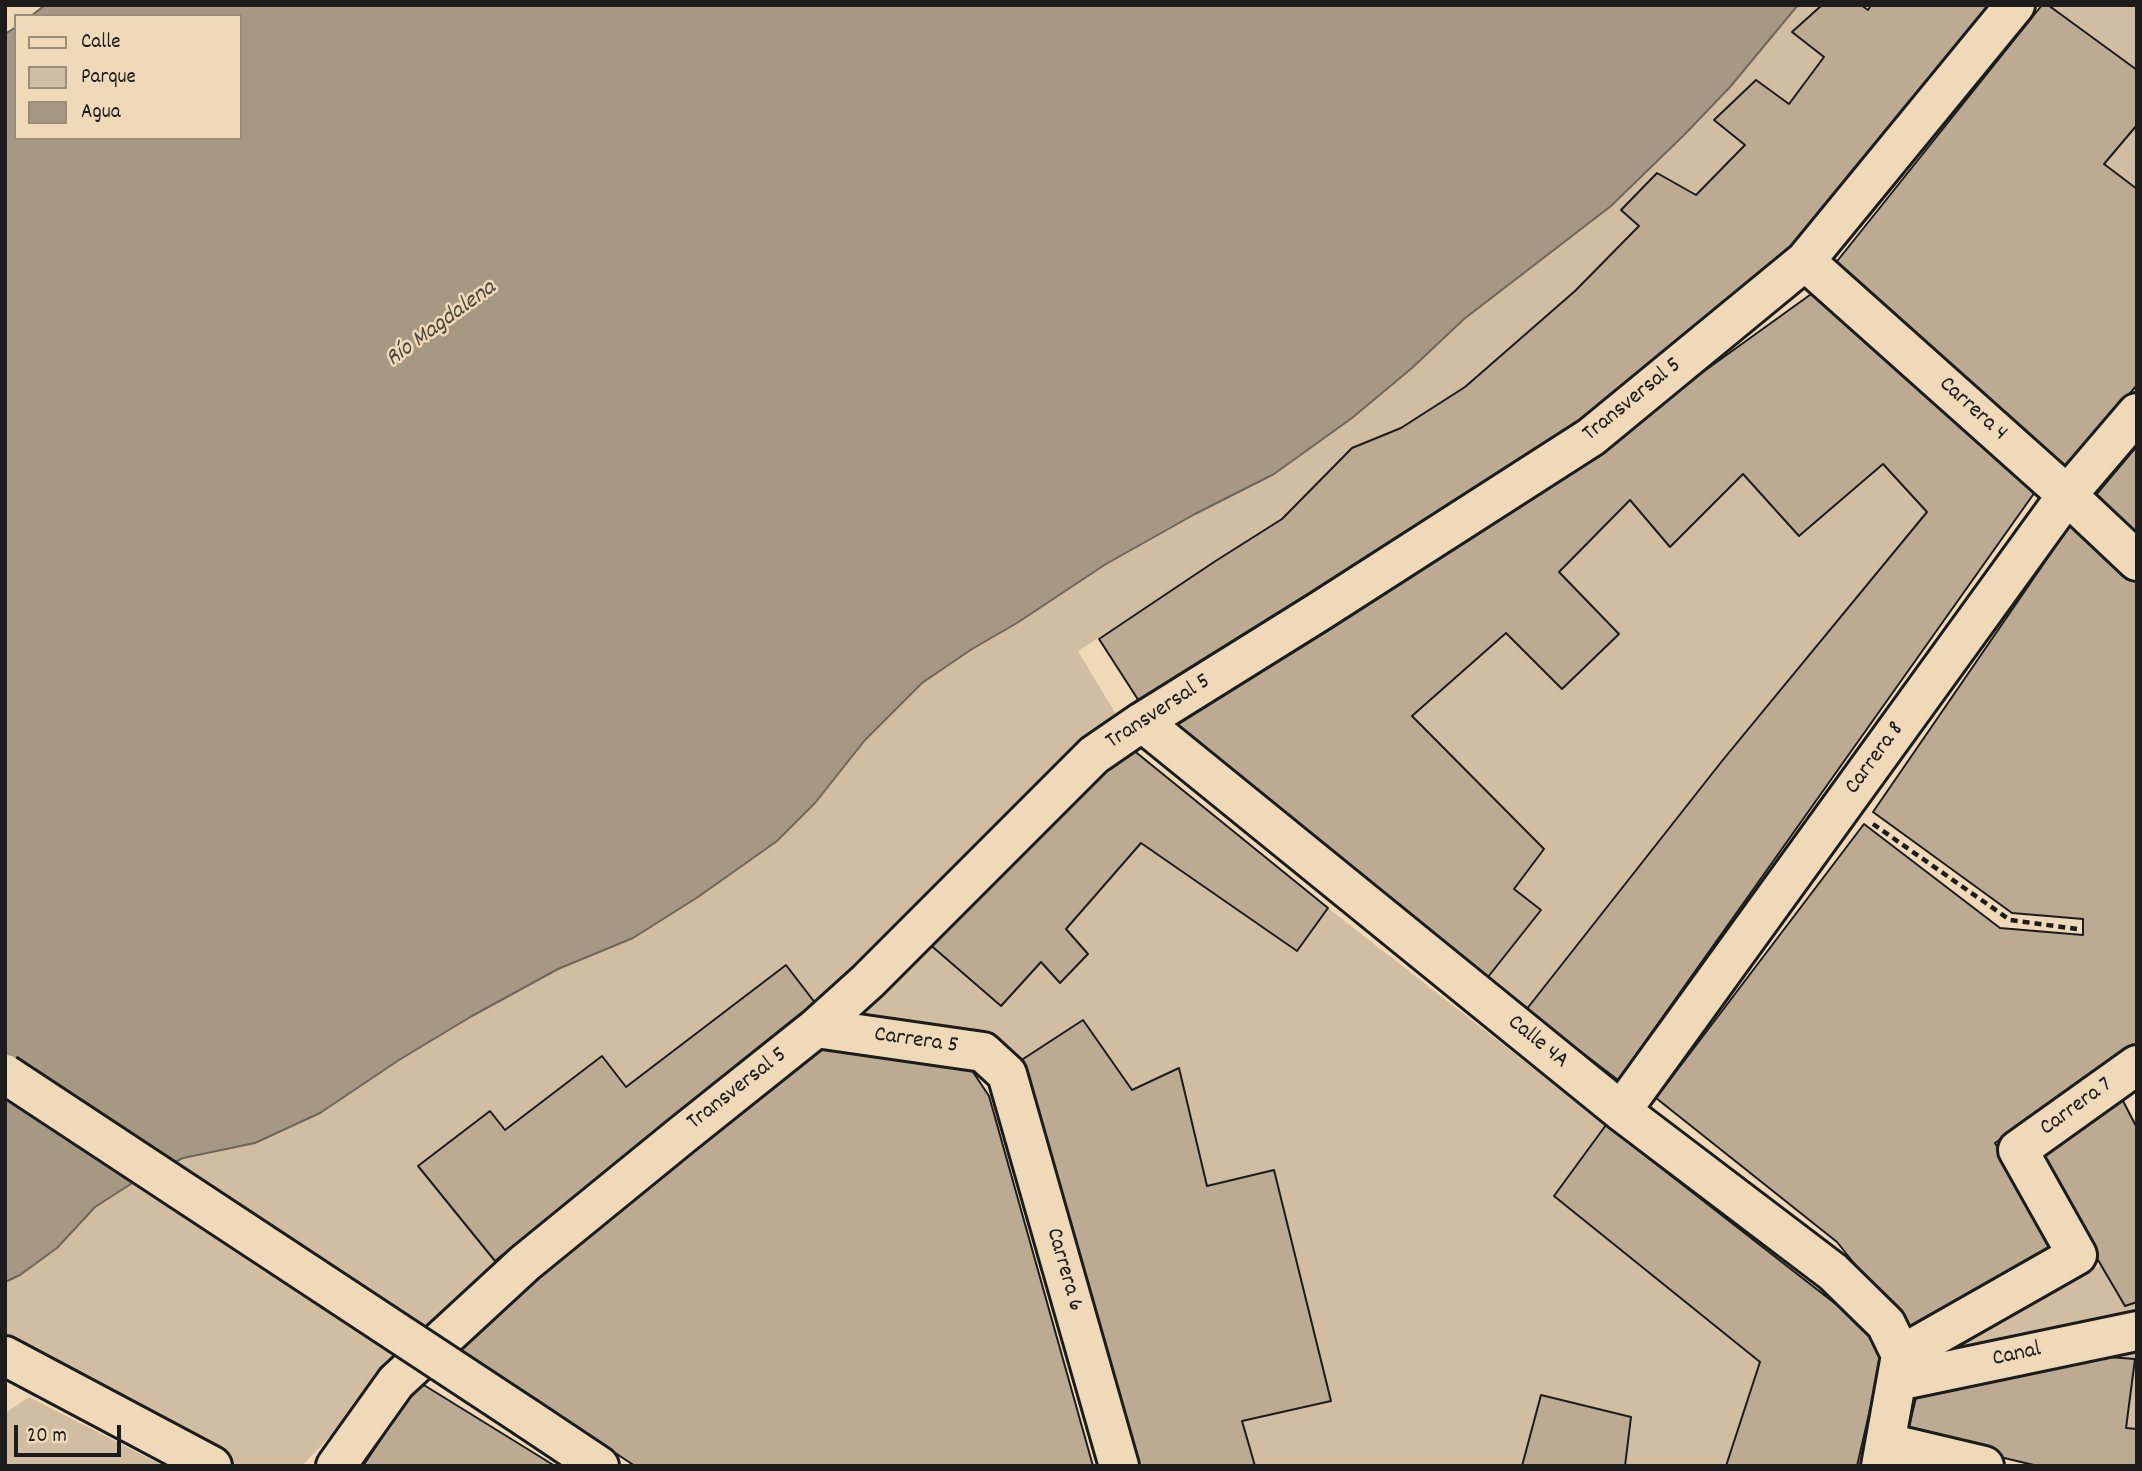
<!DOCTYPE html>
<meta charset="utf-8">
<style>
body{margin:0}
#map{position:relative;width:2142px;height:1471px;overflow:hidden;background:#f0d9b9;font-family:Dekko,sans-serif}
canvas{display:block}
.frame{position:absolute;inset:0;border:7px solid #1c1c1c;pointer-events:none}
.legend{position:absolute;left:14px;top:14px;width:228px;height:126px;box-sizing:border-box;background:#f0d9b9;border:2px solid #9b8d7a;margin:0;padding:9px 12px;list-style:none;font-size:21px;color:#1c1c1c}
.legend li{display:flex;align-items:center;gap:14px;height:35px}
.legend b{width:35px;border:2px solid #9b8d7a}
.scale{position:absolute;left:14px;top:1425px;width:107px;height:32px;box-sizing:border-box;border:4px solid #1c1c1c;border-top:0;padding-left:9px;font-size:21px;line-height:24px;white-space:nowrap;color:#1c1c1c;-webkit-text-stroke:5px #f0d9b9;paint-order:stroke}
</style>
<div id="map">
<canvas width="2142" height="1471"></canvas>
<div class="frame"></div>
<ul class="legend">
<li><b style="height:9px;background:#f0d9b9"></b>Calle</li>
<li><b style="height:19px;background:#d1bda2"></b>Parque</li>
<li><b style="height:19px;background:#a79883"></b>Agua</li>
</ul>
<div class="scale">20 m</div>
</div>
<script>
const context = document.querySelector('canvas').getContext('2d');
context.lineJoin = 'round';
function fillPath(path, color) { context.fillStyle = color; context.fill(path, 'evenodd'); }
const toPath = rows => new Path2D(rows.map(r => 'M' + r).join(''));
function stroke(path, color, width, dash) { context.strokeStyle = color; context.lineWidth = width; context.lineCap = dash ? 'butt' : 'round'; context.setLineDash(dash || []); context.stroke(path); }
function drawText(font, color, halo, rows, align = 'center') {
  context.font = font + ' Dekko,sans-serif'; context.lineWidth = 5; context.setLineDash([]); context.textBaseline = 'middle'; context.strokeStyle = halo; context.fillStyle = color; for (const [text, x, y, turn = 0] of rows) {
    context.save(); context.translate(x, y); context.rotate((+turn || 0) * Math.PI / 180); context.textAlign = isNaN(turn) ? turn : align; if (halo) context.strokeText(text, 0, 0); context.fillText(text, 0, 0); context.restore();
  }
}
fillPath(toPath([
 [1798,5,1822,5,1793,32,1824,57,1789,104,1715,120,1745,145,1696,195,1657,174,1621,209,1639,226,1575,291,1465,387,1401,428,1352,448,1282,519,1078,651,1120,721,816,1004,786,965,626,1087,602,1056,505,1130,419,1166,495,1261,302,1466,239,1466,5,1340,5,1282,20,1275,57,1248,95,1207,134,1182,183,1158,255,1143,472,1016,558,969,633,938,777,841,815,803,865,740,922,683,972,649,1017,623,1106,564,1195,514,1274,474,1352,418,1412,368,1464,319,1611,206,1783,25],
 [2048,5,2137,5,2137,70],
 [2137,125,2137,189,2104,164],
 [1883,464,1927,512,1722,761,1526,1010,1488,977,1541,911,1514,889,1544,849,1412,716,1506,633,1562,689,1619,634,1559,572,1630,500,1743,474,1799,536],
 [1141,843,1296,951,1328,908,1606,1125,1555,1196,1760,1362,1726,1466,1625,1466,1631,1417,1541,1395,1522,1466,1255,1466,1242,1421,1330,1401,1207,1186,1179,1069,1132,1090,1083,1021,1020,1061,933,1028,860,1012,927,942,1041,962,1061,982,1087,954,1066,929],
 [2101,1265,2125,1306,2137,1302,2137,1429,2126,1428,2135,1359,1925,1361],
 [29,1397,164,1466,5,1466,5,1413]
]), '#d1bda2');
const water = toPath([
 [45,5,1798,5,1730,87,1685,134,1611,206,1464,319,1412,368,1352,418,1274,474,1195,514,1106,564,1017,623,972,649,922,683,865,740,815,803,777,841,698,897,633,938,558,969,472,1016,399,1060,320,1113,255,1143,183,1158,134,1182,95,1207,57,1248,20,1275,5,1282,5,34,16,27,16,138,240,138,240,16,31,16,45,5]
]);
fillPath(water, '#a79883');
stroke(water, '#6f665a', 2);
const building = toPath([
 [1822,5,1861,5,1868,10,1871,5,1995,5,1794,251,1584,429,1146,712,1099,639,1214,562,1282,519,1352,448,1401,428,1465,387,1575,291,1639,226,1621,210,1657,173,1696,195,1745,145,1714,120,1756,80,1789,104,1824,57,1792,32,1822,5],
 [2042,5,2048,5,2137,70,2137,125,2104,164,2137,189,2137,385,2065,470,1834,265,2042,5],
 [1814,292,2035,492,1618,1080,1526,1010,1722,761,1927,512,1883,464,1799,536,1743,474,1670,547,1630,500,1559,572,1619,634,1562,689,1506,633,1412,716,1544,849,1514,889,1541,910,1488,977,1171,721,1560,475,1814,292],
 [2137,446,2137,538,2095,496,2137,446],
 [2073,521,2137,582,2137,1044,1995,1143,2056,1251,1913,1337,1837,1242,1656,1098,1864,824,2000,928,2083,935,2083,919,2012,913,1873,812,2073,521],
 [1127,745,1328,908,1297,951,1141,843,1066,929,1088,954,1060,983,1041,962,1001,1006,927,942,1127,745],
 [786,965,816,1004,495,1261,418,1166,490,1111,505,1130,602,1056,626,1087,786,965],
 [1083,1020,1132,1090,1179,1068,1207,1186,1274,1170,1331,1401,1242,1421,1255,1466,1131,1466,1020,1061,1083,1020],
 [817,1046,971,1069,989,1096,1093,1466,635,1466,451,1345,817,1046],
 [2122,1099,2137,1128,2137,1302,2125,1306,2037,1156,2122,1099],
 [1606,1125,1869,1330,1882,1358,1857,1466,1726,1466,1760,1362,1554,1196,1606,1125],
 [2068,1354,2135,1359,2126,1428,2137,1429,2137,1466,2038,1466,1907,1435,1919,1385,2068,1354],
 [419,1382,555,1466,363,1466,419,1382],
 [1541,1395,1631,1417,1625,1466,1522,1466,1541,1395]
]);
fillPath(building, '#bcaa92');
stroke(building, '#1c1c1c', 2);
const minor = toPath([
 [1805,261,2067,495,2137,561],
 [1142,722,1621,1111,1833,1272,1886,1324,1901,1355,1881,1466],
 [816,1028,983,1052,1007,1074,1119,1466],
 [1621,1111,2067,495,2137,413],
 [1901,1355,2077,1255,2018,1150,2137,1065],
 [5,1356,212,1466],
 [1898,1381,2137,1331],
 [1887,1443,1984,1466],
 [336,1466,396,1382,525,1263,682,1135,816,1028,868,981,1094,755,1142,722,1320,611,1591,437,1805,261,2015,5]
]);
const secondary = toPath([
 [527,1418,599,1466]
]);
stroke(minor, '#1c1c1c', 44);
stroke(secondary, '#1c1c1c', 44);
stroke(toPath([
 [1873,824,2010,920,2077,929]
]), '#1c1c1c', 4.5, [7, 5]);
stroke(minor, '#f0d9b9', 38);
stroke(secondary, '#f0d9b9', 38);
const secondaryBridge = toPath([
 [5,1074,527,1418]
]);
stroke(secondaryBridge, '#1c1c1c', 44, []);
stroke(secondaryBridge, '#f0d9b9', 38);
drawText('23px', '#1c1c1c', '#f0d9b9', [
 ["Transversal 5",1633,401,-39],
 ["Carrera 4",1972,410,42],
 ["Transversal 5",1159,713,-33],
 ["Carrera 8",1876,759,-54],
 ["Carrera 5",916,1042,8],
 ["Calle 4A",1537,1043,39],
 ["Transversal 5",738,1090,-38],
 ["Carrera 7",2077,1108,-36],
 ["Carrera 6",1063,1270,74],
 ["Canal",2017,1356,-12]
]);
drawText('italic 24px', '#4d4740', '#f0d9b9', [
 ["Río Magdalena",442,325,-36]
]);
</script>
